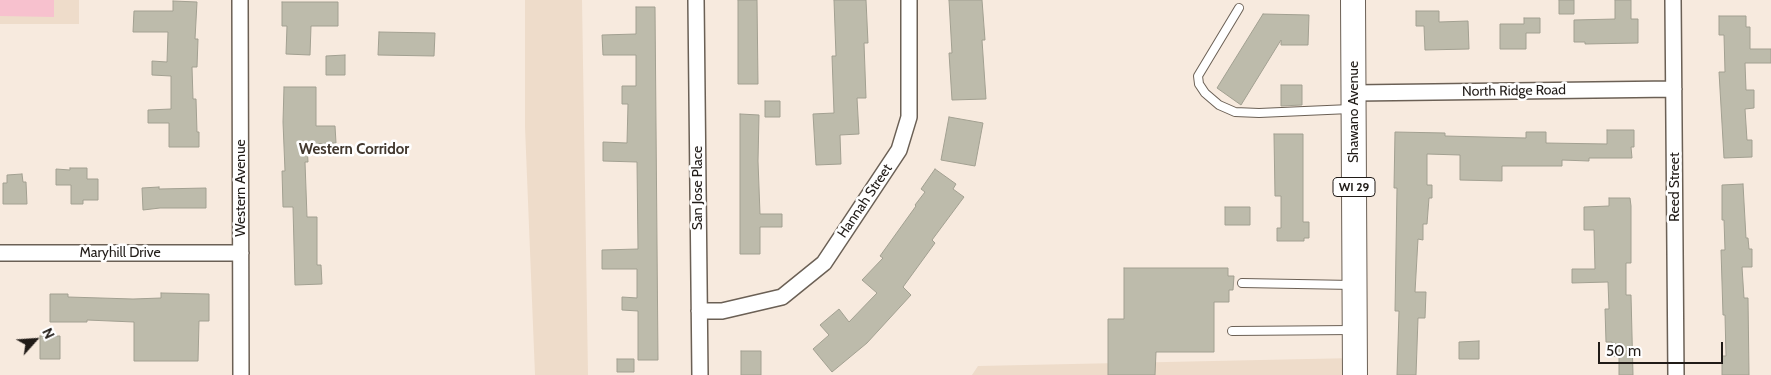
<!DOCTYPE html>
<style>
body{margin:0}
#map{position:relative;width:1771px;height:375px;overflow:hidden;background:#f7eade;font-family:Cabin,sans-serif}
canvas{display:block}
.north{position:absolute;left:10px;top:315px;width:50px;height:50px;-webkit-text-stroke:4px #fff;paint-order:stroke;rotate:64deg;font-size:14px;font-weight:700;line-height:20px;text-align:center;color:#201b17}
.north::after{content:'';display:block;margin:auto;width:18px;height:22px;background:#201b17;clip-path:polygon(50% 0,100% 100%,50% 72%,0 100%)}
.scale{position:absolute;left:1598px;top:342px;width:125px;height:22px;box-sizing:border-box;border:2px solid #201b17;border-top:0;padding-left:6px;font-size:15px;line-height:18px;white-space:nowrap;color:#201b17;-webkit-text-stroke:4px #fff;paint-order:stroke}
</style>
<div id="map">
<canvas width="1771" height="375"></canvas>
<div class="north">N</div>
<div class="scale">50 m</div>
</div>
<script>
const context = document.querySelector('canvas').getContext('2d');
context.lineJoin = 'round';
function fillPath(path, color) { context.fillStyle = color; context.fill(path, 'evenodd'); }
const toPath = rows => new Path2D(rows.map(r => 'M' + r).join(''));
function stroke(path, color, width, dash) { context.strokeStyle = color; context.lineWidth = width; context.lineCap = dash ? 'butt' : 'round'; context.setLineDash(dash || []); context.stroke(path); }
function drawText(font, color, halo, rows, align = 'center') {
  context.font = font + ' Cabin,sans-serif'; context.lineWidth = 5; context.setLineDash([]); context.textBaseline = 'middle'; context.strokeStyle = halo; context.fillStyle = color; for (const [text, x, y, turn = 0] of rows) {
    context.save(); context.translate(x, y); context.rotate((+turn || 0) * Math.PI / 180); context.textAlign = isNaN(turn) ? turn : align; if (halo) context.strokeText(text, 0, 0); context.fillText(text, 0, 0); context.restore();
  }
}
fillPath(toPath([
 [0,0,79,0,79,24,0,24],
 [525,0,582,0,588,375,535,375,525,127],
 [1355,358,1355,375,972,375,978,366]
]), '#eedcca');
fillPath(toPath([
 [0,0,54,0,54,17,0,16]
]), '#f7c1ce');
const building = toPath([
 [738,0,757,0,758,84,738,84,738,0],
 [834,0,866,0,868,43,864,43,866,98,857,98,859,134,840,135,841,164,816,165,813,114,834,113,832,56,836,56,834,0],
 [949,0,982,0,985,40,982,40,986,99,952,100,949,53,952,53,949,0],
 [1559,0,1574,0,1574,14,1559,14,1559,0],
 [1615,0,1631,0,1631,19,1638,19,1638,43,1585,44,1585,42,1574,42,1574,20,1615,19,1615,0],
 [173,1,197,2,195,39,198,39,197,67,192,67,193,99,196,99,197,132,199,132,199,147,169,147,169,123,148,123,148,110,171,109,171,76,152,75,152,61,167,62,168,32,133,32,134,11,173,11,173,1],
 [282,2,338,2,338,26,311,26,310,55,286,54,287,26,282,26,282,2],
 [636,7,655,7,658,360,638,360,638,311,622,310,622,297,637,298,637,269,602,269,602,250,638,249,637,162,603,161,603,142,627,143,628,104,622,104,622,86,636,86,636,55,603,55,602,35,636,34,636,7],
 [1416,11,1439,11,1439,22,1468,21,1469,49,1425,50,1424,26,1416,26,1416,11],
 [1263,14,1309,15,1308,45,1281,45,1281,40,1241,105,1217,88,1263,14],
 [1719,16,1746,16,1746,27,1750,27,1750,49,1771,49,1771,63,1745,63,1746,90,1754,90,1754,108,1745,109,1747,140,1752,140,1752,157,1724,158,1719,72,1725,72,1724,35,1719,35,1719,16],
 [1524,18,1540,18,1540,33,1526,33,1526,49,1500,49,1500,24,1524,24,1524,18],
 [379,32,435,33,434,56,378,55,379,32],
 [345,55,345,75,326,75,326,56,345,55],
 [1281,85,1302,85,1302,105,1281,106,1281,85],
 [284,87,316,87,316,126,335,126,336,143,307,144,308,162,305,162,307,217,317,217,317,265,321,265,322,284,295,285,293,207,283,207,282,171,285,171,283,122,284,87],
 [765,101,780,101,780,117,765,117,765,101],
 [740,114,759,115,758,161,760,214,782,214,782,227,760,227,760,254,740,254,740,114],
 [949,117,983,123,975,166,941,160,949,117],
 [1607,130,1634,130,1634,147,1631,147,1632,158,1589,158,1589,161,1562,160,1562,166,1502,166,1502,181,1460,180,1460,155,1427,154,1427,185,1432,185,1432,198,1429,198,1427,224,1423,224,1423,240,1418,239,1415,292,1426,292,1425,318,1418,318,1416,375,1397,375,1399,311,1395,311,1397,188,1394,188,1395,132,1445,133,1445,136,1526,138,1526,132,1546,132,1546,143,1607,144,1607,130],
 [1274,134,1303,134,1303,222,1309,222,1309,238,1304,238,1304,241,1277,241,1277,228,1281,228,1281,196,1275,196,1274,134],
 [70,168,87,168,87,179,98,179,98,200,83,200,83,204,71,204,71,185,56,185,56,169,70,170,70,168],
 [935,169,956,184,953,189,964,197,932,240,935,243,903,287,911,295,867,343,832,372,813,349,829,335,820,325,839,309,849,322,877,293,862,280,883,258,880,256,916,206,915,205,925,192,921,189,935,169],
 [22,174,23,182,26,182,27,204,3,204,3,183,7,183,7,175,22,174],
 [1743,184,1746,238,1748,238,1749,249,1752,249,1752,267,1742,267,1744,298,1748,298,1749,375,1722,375,1722,356,1726,356,1725,315,1723,315,1721,250,1725,250,1724,220,1722,220,1722,185,1743,184],
 [159,187,159,189,206,188,206,208,160,208,143,210,142,188,159,187],
 [1609,198,1630,198,1631,206,1631,263,1626,263,1626,295,1631,295,1633,375,1619,375,1619,356,1612,356,1612,342,1606,342,1605,309,1609,309,1608,282,1572,283,1572,269,1595,269,1594,230,1584,230,1584,207,1609,206,1609,198],
 [1225,207,1250,207,1250,225,1225,225,1225,207],
 [1124,268,1228,268,1228,276,1234,276,1233,290,1229,290,1229,302,1214,302,1214,352,1156,352,1155,375,1108,375,1108,319,1124,319,1124,268],
 [161,293,209,294,209,321,199,321,198,361,134,361,134,322,87,320,87,322,50,322,50,294,68,294,68,297,133,299,161,298,161,293],
 [40,336,60,336,60,359,40,359,40,336],
 [1479,341,1479,359,1459,359,1459,342,1479,341],
 [741,351,761,351,761,375,741,375,741,351],
 [617,359,634,359,634,372,617,372,617,359]
]);
fillPath(building, '#bdbbab');
stroke(building, '#a2a091', 1);
const lane = toPath([
 [1239,8,1198,76,1199,84,1205,93,1219,105,1235,112,1259,113,1350,109],
 [1242,283,1353,285],
 [1232,331,1353,330]
]);
const street = toPath([
 [240,0,241,375],
 [696,0,700,375],
 [1673,0,1676,375],
 [1354,93,1674,89],
 [0,253,241,253],
 [699,311,722,311,782,297,824,263,899,150,909,117,909,0]
]);
const primary = toPath([
 [1353,0,1355,375]
]);
stroke(lane, '#6b6055', 10);
stroke(street, '#6b6055', 18);
stroke(primary, '#6b6055', 26);
stroke(lane, '#fff', 8);
stroke(street, '#fff', 15);
stroke(primary, '#fff', 24);
for (const [x, y, w] of [
 [1354,187,42]
]) { const box = new Path2D(); box.roundRect(x - w / 2, y - 9.5, w, 19, 4); context.fillStyle = '#fff'; context.fill(box); stroke(box, '#201b17', 1); }
drawText('bold 12px', '#201b17', null, [
 ["WI 29",1354,187]
]);
drawText('14px', '#201b17', '#fff', [
 ["North Ridge Road",1514,91,-1],
 ["Shawano Avenue",1354,112,-90],
 ["Reed Street",1675,187,-90],
 ["Western Avenue",241,188,-90],
 ["San Jose Place",698,188,-90],
 ["Hannah Street",865,201,-56],
 ["Maryhill Drive",120,253]
]);
drawText('bold 15px', '#43392f', '#fff', [
 ["Western Corridor",354,150]
]);
</script>
